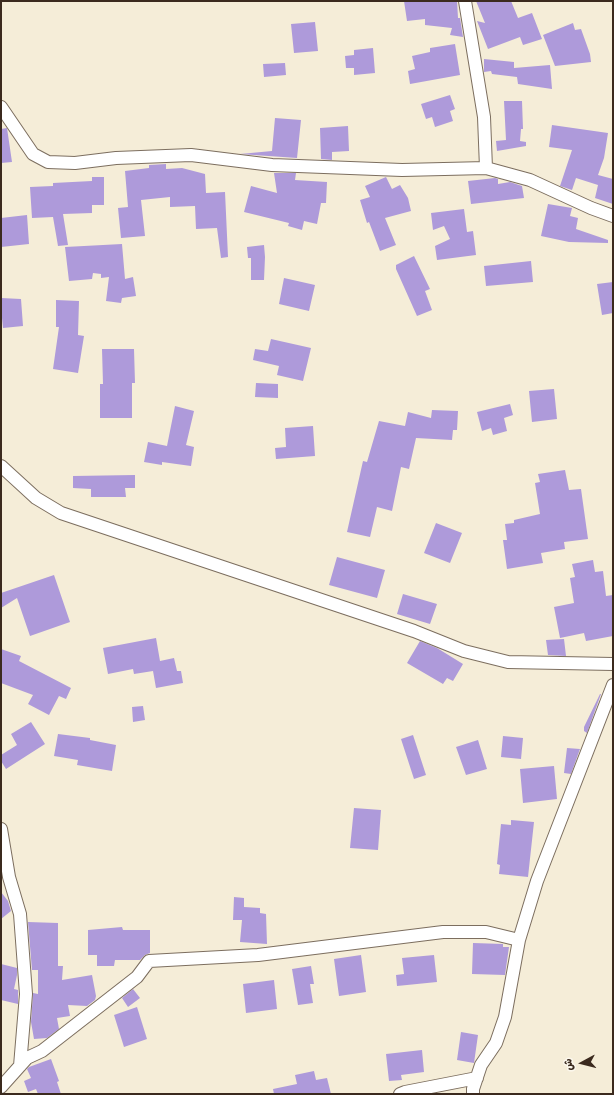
<!DOCTYPE html>
<meta charset="utf-8">
<style>
body{margin:0}
#map{position:relative;width:614px;height:1095px;overflow:hidden;background:#f5edd8;font-family:Dekko,"Playpen Sans Arabic",sans-serif}
canvas{display:block}
.frame{position:absolute;inset:0;border:2px solid #3b2a1e;pointer-events:none}
.north{position:absolute;left:562px;top:1043px;width:40px;height:40px;-webkit-text-stroke:3px #fbf7ec;paint-order:stroke;rotate:263deg;font-size:11px;font-weight:700;line-height:16px;text-align:center;color:#3b2a1e}
.north::after{content:'';display:block;margin:auto;width:14px;height:18px;background:#3b2a1e;clip-path:polygon(50% 0,100% 100%,50% 72%,0 100%)}
</style>
<div id="map">
<canvas width="614" height="1095"></canvas>
<div class="frame"></div>
<div class="north">ش</div>
</div>
<script>
const context = document.querySelector('canvas').getContext('2d');
context.lineJoin = 'round';
function fillPath(path, color) { context.fillStyle = color; context.fill(path, 'evenodd'); }
const toPath = rows => new Path2D(rows.map(r => 'M' + r).join(''));
function stroke(path, color, width, dash) { context.strokeStyle = color; context.lineWidth = width; context.lineCap = dash ? 'butt' : 'round'; context.setLineDash(dash || []); context.stroke(path); }
fillPath(toPath([
 [404,1,457,1,458,18,460,18,463,37,450,35,452,28,425,25,425,19,407,21],
 [476,1,511,1,518,18,532,13,542,39,523,45,520,37,488,49,477,21,485,23],
 [315,22,318,51,294,53,291,24],
 [573,23,575,30,581,29,590,54,591,62,555,66,543,35],
 [455,44,460,75,410,84,408,71,415,69,412,56,430,52,430,48],
 [373,48,375,73,354,75,354,68,346,68,345,56,354,55,354,50],
 [484,59,514,62,514,68,550,65,552,89,518,84,517,77,492,74,491,71,484,72],
 [285,63,286,75,264,77,263,64],
 [450,95,455,109,450,111,453,121,435,127,432,117,426,119,421,104],
 [504,101,522,101,523,129,521,129,520,141,526,142,526,146,497,151,496,141,506,140],
 [275,118,301,120,297,158,240,154,272,151],
 [552,125,608,133,604,158,598,175,613,179,613,204,595,198,598,185,576,178,572,190,560,186,572,150,549,147],
 [348,126,349,151,332,152,332,160,321,159,320,128],
 [7,128,12,162,1,163,1,129],
 [166,164,166,169,182,168,205,174,206,193,225,192,228,257,221,258,217,228,196,229,195,206,170,207,170,197,141,200,145,236,121,238,118,208,128,207,125,171,149,168,149,165],
 [274,173,296,173,295,180,327,182,326,203,321,203,317,224,304,221,302,230,288,226,289,223,244,212,251,186,277,193],
 [92,177,104,177,104,205,92,205,92,213,63,214,68,245,58,246,53,217,32,218,30,187,53,186,53,183,92,181],
 [386,177,392,189,400,185,408,198,411,211,385,218,396,245,380,251,369,222,367,223,360,200,370,197,365,186],
 [495,178,498,179,498,184,510,182,522,186,524,198,471,204,468,181],
 [548,204,572,208,570,216,578,218,576,229,608,240,608,243,569,242,541,236],
 [464,209,467,232,473,231,476,255,437,260,435,246,450,239,444,226,433,230,431,213],
 [27,215,29,244,1,247,1,218],
 [122,244,125,279,133,277,136,296,122,298,121,303,106,301,109,277,101,278,101,274,93,273,92,279,69,281,65,247],
 [264,245,265,257,264,280,251,280,251,258,248,258,247,247],
 [414,256,430,289,425,291,432,310,417,316,396,269,396,265],
 [531,261,533,282,486,286,484,266],
 [284,278,315,285,309,311,279,304],
 [613,282,613,313,602,315,597,284],
 [1,298,21,299,23,326,3,328,2,318,1,318],
 [56,300,79,301,78,335,84,336,78,373,53,369,59,327,56,327],
 [271,339,311,348,303,381,277,375,279,366,253,360,255,349,268,351],
 [102,349,134,349,135,383,132,383,132,418,100,418,100,384,103,384],
 [256,383,278,384,278,398,255,397],
 [554,389,557,419,532,422,529,391],
 [510,404,513,415,504,418,507,431,493,435,491,428,482,431,477,412],
 [175,406,194,411,186,445,194,447,191,466,162,462,162,465,144,462,148,442,167,446],
 [432,410,458,411,457,430,453,430,452,440,416,438,409,469,401,467,392,511,377,507,370,537,347,532,363,461,367,462,379,421,405,426,408,412,431,418],
 [313,426,315,456,276,459,275,448,286,447,285,428],
 [565,470,569,490,581,489,588,539,564,542,565,549,541,553,543,563,507,569,503,540,507,540,505,524,514,523,514,520,540,514,535,483,540,482,538,474],
 [135,475,135,488,125,488,126,497,91,497,91,489,73,488,73,476],
 [436,523,462,533,450,563,424,553],
 [337,557,385,570,377,598,329,585],
 [593,560,595,572,603,571,606,596,613,595,613,636,586,641,584,633,560,638,554,607,574,603,570,578,575,577,572,564],
 [54,575,70,622,30,636,17,598,1,608,1,593],
 [403,594,437,604,430,624,397,614],
 [156,638,160,661,174,658,177,671,181,671,183,683,156,688,153,671,134,674,133,669,108,674,103,648],
 [564,639,566,656,548,655,546,640],
 [420,641,437,648,463,664,453,681,447,678,443,684,407,663],
 [1,649,21,656,19,661,71,688,66,699,59,696,49,715,28,704,33,695,1,683],
 [600,694,601,694,587,733,584,731,584,727],
 [143,706,145,720,133,722,132,707],
 [31,722,45,744,6,769,1,761,1,755,17,745,11,734],
 [58,734,90,738,90,740,116,745,112,771,77,765,78,760,54,756],
 [413,735,426,775,414,779,401,739],
 [503,736,523,738,521,759,501,757],
 [478,740,487,769,466,775,456,747],
 [567,748,580,749,571,774,564,773],
 [554,766,557,799,523,803,520,769],
 [354,808,381,810,378,850,350,848],
 [511,820,534,822,528,877,499,874,500,865,497,864,501,824,511,825],
 [1,892,8,901,11,911,1,919],
 [234,897,244,898,244,907,260,908,260,913,266,914,267,944,240,942,242,920,233,920],
 [28,922,58,923,58,966,63,966,62,980,92,975,96,996,95,1000,87,1006,68,1005,70,1016,57,1018,59,1029,47,1038,34,1039,31,1022,33,993,38,994,38,970,32,970],
 [122,927,123,930,150,930,150,953,145,955,140,960,115,960,114,966,97,966,97,955,88,955,88,930],
 [473,943,503,944,503,947,509,947,505,975,472,974],
 [361,955,366,992,339,996,334,959],
 [434,955,437,982,397,986,396,975,404,974,402,958],
 [1,964,17,968,17,975,14,989,18,990,18,1004,1,1000],
 [311,966,314,984,310,984,313,1003,298,1005,292,969],
 [274,980,277,1009,246,1013,243,984],
 [133,989,140,998,128,1007,122,998],
 [137,1007,147,1039,124,1047,114,1015],
 [461,1032,478,1035,474,1063,457,1060],
 [422,1050,424,1072,401,1075,402,1080,389,1081,386,1054],
 [51,1059,59,1081,57,1082,61,1094,38,1094,36,1089,28,1092,24,1081,31,1078,27,1069,29,1067],
 [314,1071,316,1080,327,1078,331,1094,274,1094,273,1089,297,1084,295,1075]
]), '#ae9ada');
const minor = toPath([
 [465,1,484,117,486,168],
 [1,107,33,154,48,162,75,163,116,158,191,155,272,165,402,170,486,168,530,180,591,208,613,216],
 [1,466,36,498,61,513,414,631,464,651,508,662,613,664],
 [1,829,9,877,20,914,26,994,20,1066],
 [1,1087,27,1058,42,1051,137,977,149,961,258,955,443,932,486,932,519,940],
 [400,1094,405,1092,477,1078],
 [473,1094,473,1089,481,1065,496,1043,505,1017,519,940,537,881,613,685]
]);
stroke(minor, '#7c6e5f', 14);
stroke(minor, '#fff', 12);
</script>
